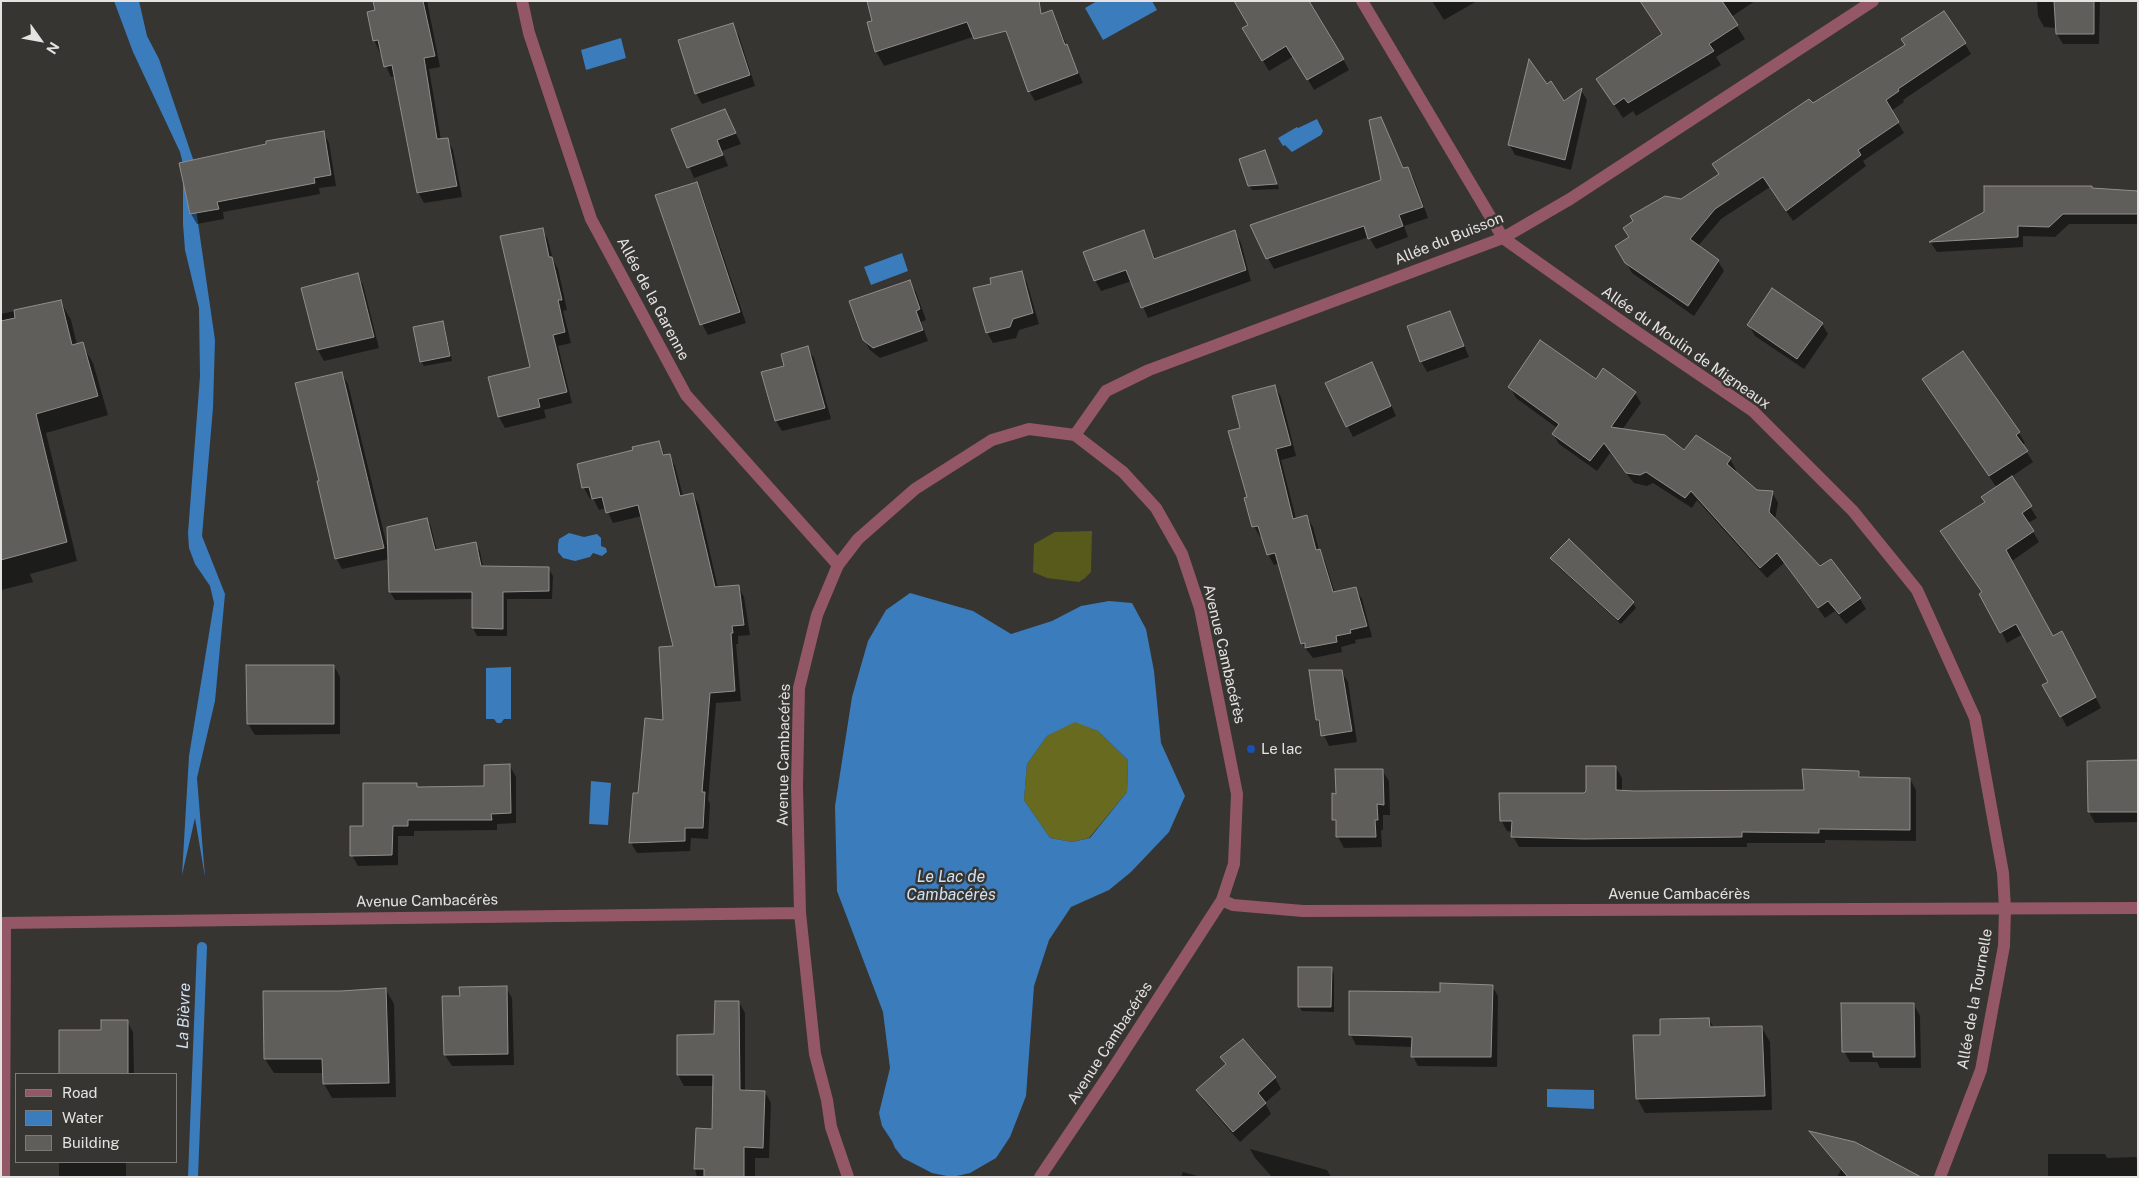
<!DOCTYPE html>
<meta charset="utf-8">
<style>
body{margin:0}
#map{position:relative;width:2139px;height:1178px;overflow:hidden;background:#363532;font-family:"Public Sans",sans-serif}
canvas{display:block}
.frame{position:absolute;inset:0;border:2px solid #e4e3e1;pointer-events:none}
.legend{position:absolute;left:15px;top:1073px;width:162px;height:90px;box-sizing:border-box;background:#363532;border:1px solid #7c7b78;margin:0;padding:6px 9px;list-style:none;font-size:15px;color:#e4e3e1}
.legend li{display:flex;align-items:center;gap:10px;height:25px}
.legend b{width:25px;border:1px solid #7c7b78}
.north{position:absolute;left:15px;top:15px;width:50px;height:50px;-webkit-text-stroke:4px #363532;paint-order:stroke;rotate:122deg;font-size:14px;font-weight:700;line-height:20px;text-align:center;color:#e4e3e1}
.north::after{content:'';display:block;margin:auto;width:18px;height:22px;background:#e4e3e1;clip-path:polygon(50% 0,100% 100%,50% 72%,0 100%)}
</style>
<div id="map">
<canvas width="2139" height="1178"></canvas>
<div class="frame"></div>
<ul class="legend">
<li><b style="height:6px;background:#935765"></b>Road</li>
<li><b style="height:14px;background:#3a7cbc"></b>Water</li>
<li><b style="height:14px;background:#605e5b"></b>Building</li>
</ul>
<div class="north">N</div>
</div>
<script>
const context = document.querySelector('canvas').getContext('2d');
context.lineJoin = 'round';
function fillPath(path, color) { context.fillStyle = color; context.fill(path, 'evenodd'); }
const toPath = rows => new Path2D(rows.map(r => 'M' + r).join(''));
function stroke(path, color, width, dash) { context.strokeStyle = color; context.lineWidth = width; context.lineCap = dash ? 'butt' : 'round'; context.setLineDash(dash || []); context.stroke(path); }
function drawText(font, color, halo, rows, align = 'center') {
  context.font = font + ' "Public Sans",sans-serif'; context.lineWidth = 5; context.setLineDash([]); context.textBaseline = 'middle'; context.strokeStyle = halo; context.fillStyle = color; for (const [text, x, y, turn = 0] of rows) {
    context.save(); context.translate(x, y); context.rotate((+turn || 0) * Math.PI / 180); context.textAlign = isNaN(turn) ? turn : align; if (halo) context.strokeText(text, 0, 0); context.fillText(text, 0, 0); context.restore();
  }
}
fillPath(toPath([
 [1092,531,1091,572,1085,578,1079,582,1047,578,1033,572,1034,544,1055,532]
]), '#585a1c');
fillPath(toPath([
 [1075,721,1098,731,1128,760,1127,792,1089,838,1072,842,1050,838,1024,800,1027,764,1047,736]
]), '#686b1f');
fillPath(toPath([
 [114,1,139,1,147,36,159,59,193,159,197,216,215,340,213,408,202,536,225,594,215,701,197,778,205,877,195,818,182,875,189,756,214,603,210,586,195,564,189,548,188,533,200,376,199,308,185,250,183,224,183,164,180,152,133,52],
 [1097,1,1152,1,1157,10,1103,40,1085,8],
 [621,38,626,58,586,70,581,50],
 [1317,119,1323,131,1321,135,1292,152,1285,145,1283,146,1278,138,1297,127,1298,128],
 [902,253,908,271,871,285,864,267],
 [569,533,584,537,597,534,601,538,601,546,606,548,607,552,602,556,593,553,590,557,575,561,563,558,558,552,558,544,559,539],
 [910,593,973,611,1011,634,1052,621,1081,606,1109,601,1132,603,1146,629,1154,671,1161,743,1185,796,1169,832,1131,872,1109,890,1071,907,1049,940,1034,986,1026,1096,1010,1137,996,1158,970,1173,952,1177,932,1173,903,1158,895,1148,892,1141,882,1126,879,1113,890,1068,883,1012,837,891,835,806,852,697,868,641,886,610],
 [1075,722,1098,731,1128,760,1127,792,1090,838,1072,842,1050,838,1024,800,1027,764,1047,736],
 [511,667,511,719,504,719,501,723,497,723,494,719,486,719,486,668],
 [591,781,611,783,608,825,589,824],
 [1547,1089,1594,1090,1594,1109,1547,1107]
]), '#3a7cbc');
fillPath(toPath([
 [375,1,427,1,440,67,429,69,441,140,447,139,453,150,462,197,424,203,418,192,396,76,391,77,374,40,377,11],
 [974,1,985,33,884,66,876,51],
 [1432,1,1477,1,1444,20],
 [1642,1,1755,1,1731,17,1745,39,1716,57,1721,65,1636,116,1633,111,1623,118,1597,79,1663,35],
 [2037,1,2100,1,2099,44,2063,44,2057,34,2057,28,2044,27,2038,16],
 [1052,11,1083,83,1035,101,1029,91,1040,16],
 [732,25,739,36,755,86,702,104,696,93],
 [1250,26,1343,59,1349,70,1314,90,1294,56,1269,71,1250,39],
 [1965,44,1971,54,1903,100,1904,102,1891,111,1904,133,1863,161,1866,166,1793,221,1770,187,1721,219,1698,246,1718,261,1724,271,1694,316,1632,273,1617,246,1720,175,1812,105],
 [1546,86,1564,102,1581,90,1587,100,1571,170,1515,155,1509,144],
 [724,110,741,144,722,151,728,166,694,178,673,130],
 [1380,118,1404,169,1408,168,1414,179,1428,218,1404,226,1408,237,1376,249,1369,237,1274,269,1268,258,1382,181],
 [323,132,329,143,336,186,319,188,320,194,223,212,224,219,197,224,191,214],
 [1265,151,1279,189,1252,190,1249,185],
 [696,183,702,194,746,323,708,335,702,324],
 [2093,190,2138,193,2138,224,2069,224,2055,237,2023,236,2023,247,1937,252,1931,243,1985,213],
 [542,229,548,240,553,260,558,269,567,310,563,311,571,343,558,346,572,403,544,410,546,418,505,428,499,417,489,378,532,368],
 [1143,232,1156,260,1235,232,1241,243,1251,281,1148,318,1132,281,1101,291,1095,280],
 [1021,272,1027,283,1039,324,1019,330,1016,338,993,343,987,332,993,284],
 [357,274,363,285,379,348,324,361,318,350,302,289],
 [909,282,916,292,926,320,921,322,928,341,880,358,870,350,864,339],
 [60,301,71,320,77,345,82,344,93,363,108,415,46,433,77,561,30,574,33,582,1,590,1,314],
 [1450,312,1469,357,1427,372,1421,361],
 [442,323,445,328,452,361,424,366,421,361],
 [1822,324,1828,334,1804,369,1755,336,1749,325],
 [807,348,814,358,831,419,782,431,776,421,786,366],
 [341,373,348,384,388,550,427,519,431,527,437,551,475,544,480,551,483,567,548,568,553,576,552,599,507,599,507,636,477,636,473,628,473,599,395,600,390,592,389,559,342,569,336,558,321,482],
 [1377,374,1396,416,1353,437,1326,383],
 [1596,381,1635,393,1641,403,1622,430,1684,452,1730,459,1736,470,1735,472,1756,491,1772,492,1778,503,1775,520,1820,568,1860,599,1866,609,1846,624,1835,611,1825,618,1784,563,1767,578,1697,500,1692,508,1653,483,1647,486,1634,483,1610,453,1597,471,1559,444,1553,434,1557,428,1516,398,1510,387],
 [1275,387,1281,397,1296,456,1281,460,1296,519,1307,517,1313,527,1319,550,1325,561,1335,593,1355,588,1362,599,1372,637,1355,640,1356,643,1341,647,1342,652,1313,658,1302,644,1280,563,1274,565,1268,554,1263,536,1260,537,1254,526,1249,498,1242,429],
 [1930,390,2019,433,2025,443,2022,445,2033,462,2011,477,2037,518,2028,523,2039,542,2012,561,2053,637,2068,643,2101,708,2067,727,2044,685,2049,682,2023,634,2007,643,1983,593,1986,503,1997,488],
 [659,442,665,456,669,455,675,466,683,496,693,494,699,505,718,588,738,586,744,597,750,635,738,636,738,644,736,644,741,701,716,703,708,800,710,804,708,839,691,838,690,851,637,853,631,843,639,795,665,721,675,647,642,516,613,523,606,508,599,510,593,498,590,499,584,488,578,465,634,451],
 [1551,558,1633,603,1636,608,1621,624,1554,563],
 [334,666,340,677,340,734,255,735,248,724],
 [1341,671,1348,682,1357,742,1329,746,1317,720],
 [2138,762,2138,822,2095,823,2089,812],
 [510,766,516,777,516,823,497,824,497,830,414,831,414,836,398,836,398,865,358,866,352,855,364,827,416,784,418,788,485,788],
 [1616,768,1622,778,1622,792,1805,791,1858,772,1862,778,1910,779,1916,790,1916,841,1825,840,1825,843,1747,843,1747,847,1519,847,1513,836,1513,832,1507,831,1501,820,1585,794],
 [1382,770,1389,781,1390,815,1383,815,1383,830,1381,830,1382,847,1344,848,1338,837,1338,826,1334,819,1337,795],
 [1332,969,1334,974,1334,1012,1302,1011,1299,1006],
 [1492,986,1498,996,1497,1067,1418,1066,1413,1056,1413,1047,1356,1045,1351,1035,1441,993],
 [506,988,512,998,514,1065,452,1066,445,1055,461,998],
 [386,990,394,1004,396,1097,332,1098,324,1084,324,1073,274,1073,265,1059,342,992],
 [739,1002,745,1013,745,1092,765,1092,771,1103,769,1158,755,1158,755,1177,697,1177,695,1169,713,1130,714,1086,684,1086,678,1075,716,1036],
 [1914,1005,1920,1016,1921,1068,1880,1068,1877,1062,1850,1062,1844,1051],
 [1709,1020,1714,1028,1762,1028,1770,1042,1772,1110,1645,1113,1637,1098,1662,1036],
 [127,1021,133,1032,134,1074,61,1074,60,1032,102,1031],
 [1222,1058,1275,1078,1281,1089,1265,1103,1271,1114,1240,1142,1204,1101,1198,1091,1226,1066],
 [1812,1133,1892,1177,1837,1177,1841,1170],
 [1250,1149,1327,1170,1331,1177,1272,1177,1255,1158],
 [2048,1154,2105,1154,2107,1158,2136,1157,2138,1161,2138,1177,2048,1177],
 [59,1162,126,1162,126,1177,59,1177],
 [1183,1172,1201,1177,1181,1177]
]), '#0007');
stroke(toPath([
 [193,1177,202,947]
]), '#3a7cbc', 10);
const building = toPath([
 [373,1,423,1,435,56,424,58,437,139,448,138,457,186,417,193,392,65,384,67,378,40,373,41,367,12,375,10,373,1],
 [867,1,1039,1,1041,14,1052,10,1065,45,1067,44,1078,73,1028,92,1006,31,974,39,967,22,875,52,867,22,872,21,867,1],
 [1234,1,1309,1,1344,59,1307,80,1286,46,1262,61,1242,28,1248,25,1234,1],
 [1640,1,1722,1,1738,25,1709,44,1714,51,1628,103,1624,98,1614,105,1596,79,1662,34,1640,1],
 [2054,1,2094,1,2094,34,2056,34,2054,1],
 [1944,11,1966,43,1898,89,1899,91,1886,100,1899,122,1858,150,1861,155,1786,211,1763,177,1715,209,1690,239,1719,260,1688,306,1625,263,1615,246,1629,237,1623,228,1633,221,1630,216,1665,196,1681,199,1719,174,1712,164,1809,99,1813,103,1905,45,1901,39,1944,11],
 [733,23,750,75,695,94,678,40,733,23],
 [1529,59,1547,84,1551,81,1564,101,1582,88,1565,160,1508,145,1529,59],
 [725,109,736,133,717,140,723,155,687,168,671,129,725,109],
 [1381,117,1403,168,1408,167,1423,207,1399,215,1403,226,1368,239,1364,226,1266,259,1250,225,1381,180,1369,120,1381,117],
 [324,131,331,175,314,178,315,183,217,202,219,209,190,214,179,163,266,144,266,141,324,131],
 [1265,150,1277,184,1248,186,1239,159,1265,150],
 [697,182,740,312,700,325,655,195,697,182],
 [1984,186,2092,186,2092,188,2138,191,2138,214,2063,214,2049,227,2018,226,2018,237,1929,242,1984,212,1984,186],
 [543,228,549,257,552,257,562,300,558,300,565,332,553,335,567,392,538,399,540,407,498,417,488,377,530,367,500,236,543,228],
 [1144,230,1154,259,1235,230,1246,270,1141,308,1126,270,1094,281,1083,252,1144,230],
 [1022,271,1033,313,1013,319,1010,327,986,333,973,288,991,284,990,278,1022,271],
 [358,273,374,337,317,350,301,288,358,273],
 [910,280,920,309,916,311,923,330,873,348,863,340,849,301,910,280],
 [1772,288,1823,323,1797,359,1747,325,1772,288],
 [61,300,72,345,83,342,98,396,36,414,67,542,1,560,1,321,15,318,14,310,61,300],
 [1450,311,1464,346,1420,362,1407,326,1450,311],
 [443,321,450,356,420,362,413,327,443,321],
 [1540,340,1596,379,1603,368,1636,392,1611,427,1665,435,1684,450,1696,435,1731,458,1727,464,1757,490,1773,491,1769,512,1820,566,1831,559,1861,598,1839,614,1828,601,1818,608,1777,553,1760,568,1691,491,1685,498,1646,472,1640,475,1626,473,1604,443,1590,461,1552,434,1559,424,1508,387,1540,340],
 [808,346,825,408,775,421,761,372,784,366,781,354,808,346],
 [1963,351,2020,432,2016,435,2028,451,1989,476,1922,379,1963,351],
 [1372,362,1391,406,1346,427,1325,383,1372,362],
 [342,372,384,548,335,559,317,481,319,481,295,383,342,372],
 [1275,385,1291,445,1276,449,1293,519,1307,515,1316,550,1320,549,1333,592,1356,587,1367,626,1350,630,1351,633,1336,636,1337,642,1305,648,1305,643,1301,644,1275,553,1267,555,1258,526,1252,527,1244,498,1247,497,1228,431,1240,428,1232,396,1275,385],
 [659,441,663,455,670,454,680,496,693,493,715,587,739,585,744,625,732,626,733,633,731,633,735,691,710,693,702,792,705,792,703,828,685,828,685,841,629,843,633,793,638,793,645,718,663,720,659,647,673,646,638,505,606,513,602,497,592,499,589,487,582,488,577,464,633,450,632,447,659,441],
 [2012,476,2032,506,2022,513,2034,531,2006,550,2053,636,2062,631,2096,697,2060,717,2042,685,2048,682,2016,624,2000,633,1979,594,1982,592,1940,531,1985,502,1981,497,2012,476],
 [427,518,435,550,476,542,481,566,549,567,549,591,503,592,503,629,472,628,472,592,389,592,387,527,427,518],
 [1569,539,1634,602,1618,620,1550,558,1569,539],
 [246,665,334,665,334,724,247,724,246,665],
 [1309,670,1342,670,1352,731,1321,736,1319,720,1316,720,1309,670],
 [2138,760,2138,812,2088,812,2087,761,2138,760],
 [510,764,511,813,491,814,492,820,408,820,408,826,393,826,392,855,350,856,350,826,363,826,363,783,417,783,417,787,484,786,484,765,510,764],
 [1586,766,1616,766,1616,790,1634,791,1804,790,1802,769,1859,771,1859,777,1910,778,1910,830,1819,829,1819,833,1742,832,1742,837,1584,839,1511,837,1512,821,1500,821,1499,793,1584,793,1586,791,1586,766],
 [1335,769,1383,769,1384,805,1377,804,1378,820,1375,820,1376,837,1336,837,1336,820,1332,820,1332,793,1336,794,1335,769],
 [1298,967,1332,967,1331,1007,1298,1007,1298,967],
 [1440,983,1493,985,1491,1057,1411,1057,1412,1037,1349,1035,1349,991,1440,992,1440,983],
 [507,986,508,1054,444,1055,442,996,460,996,459,987,507,986],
 [386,988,389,1083,323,1084,322,1059,264,1059,263,991,341,991,386,988],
 [715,1001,739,1001,740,1090,765,1091,763,1148,744,1147,744,1177,704,1177,704,1169,694,1169,696,1128,712,1129,713,1075,677,1075,677,1035,714,1034,715,1001],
 [1841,1003,1914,1003,1915,1057,1873,1057,1873,1052,1842,1052,1841,1003],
 [1709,1018,1710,1027,1762,1026,1765,1096,1636,1099,1633,1035,1660,1035,1660,1019,1709,1018],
 [101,1020,128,1020,128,1074,59,1074,59,1030,101,1030,101,1020],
 [1243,1039,1276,1077,1258,1093,1266,1103,1233,1132,1196,1090,1226,1064,1220,1057,1243,1039],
 [1809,1131,1855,1142,1921,1177,1848,1177,1809,1131]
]);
fillPath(building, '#605e5b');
stroke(building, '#918e8b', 1);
stroke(toPath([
 [522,1,529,33,591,219,686,395,838,565],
 [1362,1,1503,238,1622,322,1753,411,1853,511,1917,590,1975,718,2003,873,2005,909,2004,946,1981,1070,1940,1177],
 [1075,435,1106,391,1149,370,1503,238,1570,199,1873,1],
 [4,1177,5,924]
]), '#935765', 12);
stroke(toPath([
 [1222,900,1233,905,1303,911,2138,908],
 [1,923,800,913],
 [848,1177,831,1127,827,1100,815,1054,800,913,797,786,799,688,817,615,838,565,858,539,915,489,992,440,1029,429,1075,435,1123,472,1156,508,1182,554,1200,608,1237,794,1234,864,1222,900,1110,1073,1040,1177]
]), '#935765', 12);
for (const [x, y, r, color] of [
 [1251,749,5,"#1a4fb4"]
]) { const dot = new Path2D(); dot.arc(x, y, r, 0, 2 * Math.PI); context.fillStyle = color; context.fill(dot); stroke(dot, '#363532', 2); }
drawText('15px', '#e4e3e1', '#363532', [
 ["Allée du Buisson",1449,239,-22],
 ["Allée de la Garenne",653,299,62],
 ["Allée du Moulin de Migneaux",1686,348,35],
 ["Avenue Cambacérès",1224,654,77],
 ["Avenue Cambacérès",784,755,-89],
 ["Avenue Cambacérès",1679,894],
 ["Avenue Cambacérès",427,901,-1],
 ["Allée de la Tournelle",1975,999,-80],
 ["Avenue Cambacérès",1110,1043,-57]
]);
drawText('15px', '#e4e3e1', '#363532', [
 ["Le lac",1261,749]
], 'left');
drawText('italic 16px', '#d2e2f4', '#363532', [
 ["Le Lac de",951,877],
 ["Cambacérès",951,895],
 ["La Bièvre",184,1016,-88]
]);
</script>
